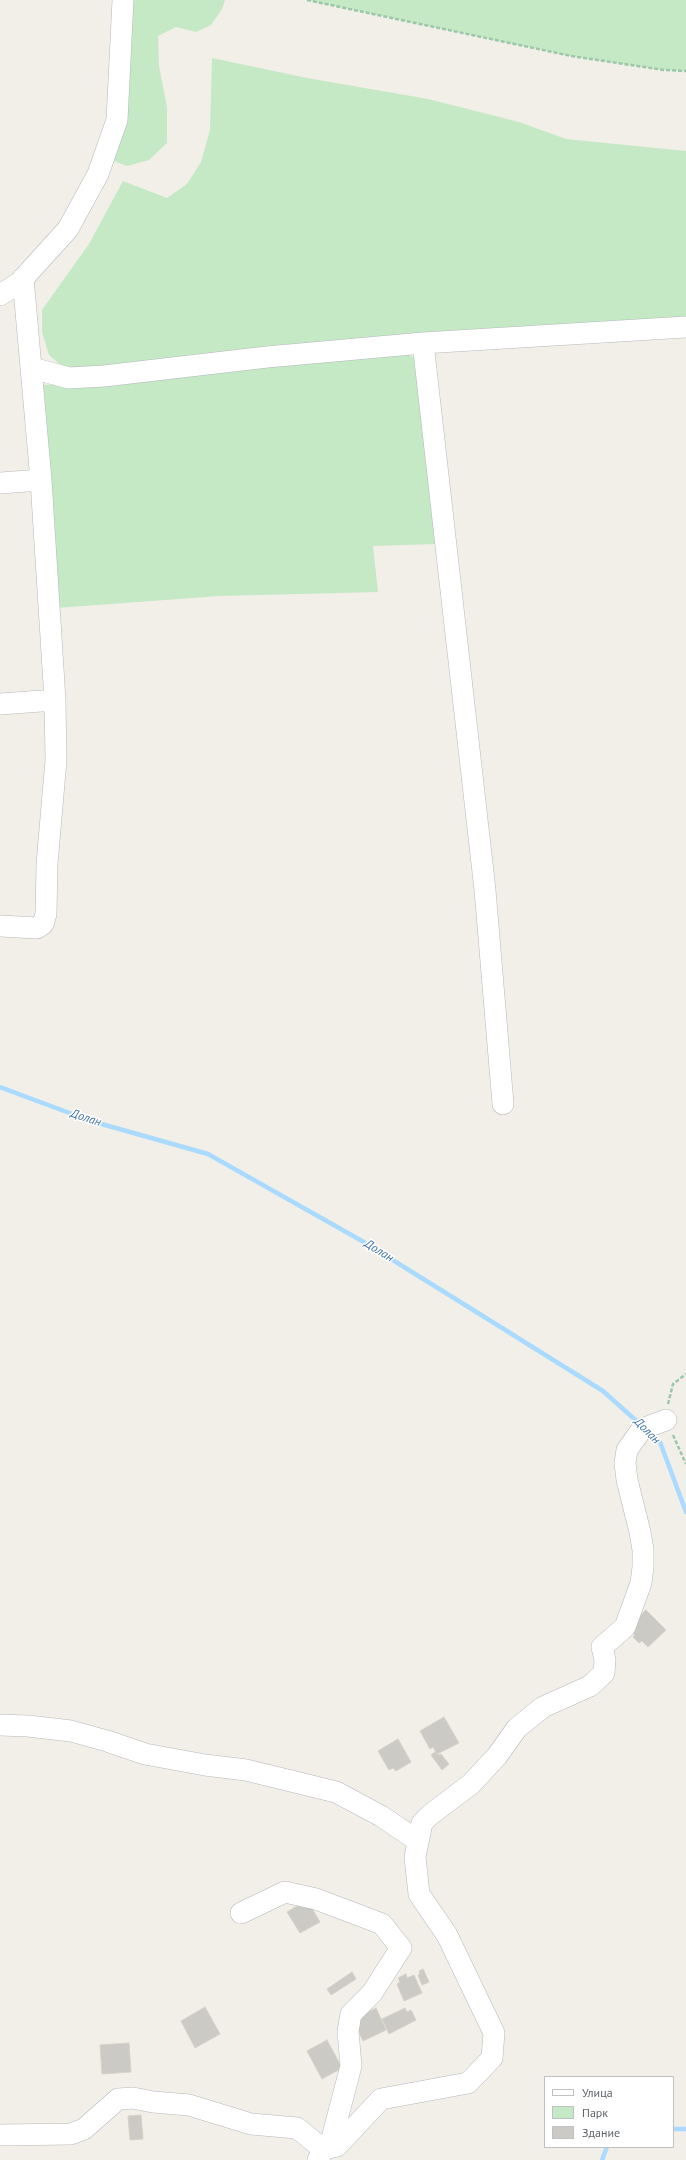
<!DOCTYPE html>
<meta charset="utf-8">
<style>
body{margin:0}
#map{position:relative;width:686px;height:2160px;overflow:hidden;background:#f1efe8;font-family:"PT Sans",sans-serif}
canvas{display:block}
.legend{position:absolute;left:544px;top:2076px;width:130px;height:72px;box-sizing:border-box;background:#fff;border:1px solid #bfc1c3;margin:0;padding:5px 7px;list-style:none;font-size:12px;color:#5f6368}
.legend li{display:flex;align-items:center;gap:8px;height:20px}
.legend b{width:20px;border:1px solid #bfc1c3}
</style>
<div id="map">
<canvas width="686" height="2160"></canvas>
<ul class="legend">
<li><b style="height:5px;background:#fff"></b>Улица</li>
<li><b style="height:11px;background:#c5e8c5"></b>Парк</li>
<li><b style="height:11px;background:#cccac5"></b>Здание</li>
</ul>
</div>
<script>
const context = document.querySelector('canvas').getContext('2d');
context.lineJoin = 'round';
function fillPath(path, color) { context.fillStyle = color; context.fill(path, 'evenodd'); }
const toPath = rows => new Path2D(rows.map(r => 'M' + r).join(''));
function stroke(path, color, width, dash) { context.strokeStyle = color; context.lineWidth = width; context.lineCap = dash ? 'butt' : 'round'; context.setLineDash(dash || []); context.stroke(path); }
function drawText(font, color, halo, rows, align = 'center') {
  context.font = font + ' "PT Sans",sans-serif'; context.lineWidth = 3; context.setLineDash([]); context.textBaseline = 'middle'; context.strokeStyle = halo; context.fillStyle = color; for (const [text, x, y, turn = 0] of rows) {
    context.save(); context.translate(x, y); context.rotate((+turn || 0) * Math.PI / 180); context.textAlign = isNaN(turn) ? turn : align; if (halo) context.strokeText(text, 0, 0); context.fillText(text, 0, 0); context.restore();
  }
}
fillPath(toPath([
 [130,0,225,0,222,9,211,25,196,32,176,27,158,36,159,66,167,107,167,143,149,160,127,166,111,160],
 [307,0,686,0,686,71,664,70,571,56],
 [212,58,307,78,428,99,519,122,566,139,686,151,686,320,83,370,63,367,49,355,42,332,42,310,89,244,123,181,167,198,187,184,201,162,210,130],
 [408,354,417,360,437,544,373,546,378,592,219,596,56,608,38,385,72,384]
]), '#c5e8c5');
stroke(toPath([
 [0,1087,91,1121,208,1154,362,1241,470,1308,603,1391,641,1425],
 [649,1432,660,1442,686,1512],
 [673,2129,686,2129],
 [602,2160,607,2147]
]), '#aadaff', 4.5);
const building = toPath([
 [646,1610,666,1630,648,1647,642,1641,639,1643,633,1637,635,1635,628,1628,646,1610],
 [444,1717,459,1743,437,1754,433,1747,430,1749,420,1731,444,1717],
 [398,1739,411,1762,396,1771,393,1768,389,1770,378,1751,398,1739],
 [435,1752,438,1755,441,1754,449,1764,442,1770,431,1755,435,1752],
 [307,1900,320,1922,300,1933,287,1912,307,1900],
 [423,1969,429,1982,422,1985,418,1975,420,1974,419,1971,423,1969],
 [352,1972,356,1979,331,1995,327,1989,352,1972],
 [406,1974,407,1978,414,1975,422,1993,404,2001,397,1984,400,1982,398,1978,406,1974],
 [205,2007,220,2034,195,2048,181,2021,205,2007],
 [376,2008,386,2030,363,2041,353,2019,376,2008],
 [405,2008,407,2012,411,2010,416,2020,389,2034,382,2019,405,2008],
 [327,2040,342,2068,322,2079,307,2051,327,2040],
 [129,2043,131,2072,102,2074,100,2045,129,2043],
 [141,2115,143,2139,130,2140,128,2116,141,2115]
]);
fillPath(building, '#cccac5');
stroke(building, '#d6d1c6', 1);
const minor = toPath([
 [0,295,19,283,68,229,98,174,117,120,123,0],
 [423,343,485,890,503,1104],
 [32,368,69,378,104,376,267,357,423,343,686,327],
 [0,483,41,480],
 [0,704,55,700],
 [0,926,37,928,43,924,46,914,47,864,56,760,55,700,41,480,23,278],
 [0,1725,28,1726,71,1731,107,1741,145,1754,205,1765,246,1770,336,1792,381,1816,418,1841],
 [241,1913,285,1892,316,1899,382,1924,401,1948,372,1993,351,2014,348,2031,351,2066,330,2146],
 [0,2135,71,2134,84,2129,118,2099,133,2098,153,2102,189,2105,251,2124,297,2128,323,2149],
 [318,2160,323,2149,337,2146,381,2099,468,2083,492,2058,494,2033,447,1935,419,1894,415,1857,422,1823,430,1815,471,1784,497,1756,517,1728,543,1707,590,1686,604,1673,605,1660,602,1647,625,1627,641,1583,643,1567,643,1550,640,1532,627,1480,625,1463,627,1450,642,1429,666,1420]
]);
stroke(minor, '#b5b8bc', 22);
stroke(toPath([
 [307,0,571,56,664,70,686,71],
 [668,1404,673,1384,686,1374],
 [673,1435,686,1464]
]), '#9cc7a9', 2.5, [4, 2]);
stroke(minor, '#fff', 21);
drawText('italic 12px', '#4174aa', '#fff', [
 ["Долан",86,1118,19],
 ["Долан",379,1251,32],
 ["Долан",647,1431,45]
]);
</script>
